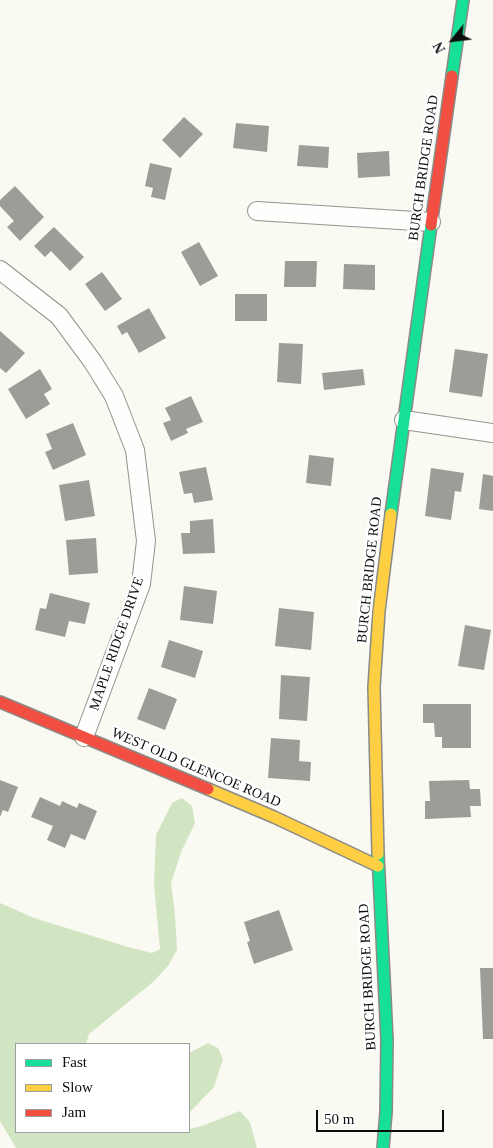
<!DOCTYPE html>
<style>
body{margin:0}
#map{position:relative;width:493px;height:1148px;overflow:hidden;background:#faf9f2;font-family:"Times New Roman",serif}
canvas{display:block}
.legend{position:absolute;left:15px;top:1043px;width:175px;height:90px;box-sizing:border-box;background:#fff;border:1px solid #9e9e9e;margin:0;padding:6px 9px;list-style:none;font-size:15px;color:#0d0d0d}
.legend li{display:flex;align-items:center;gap:10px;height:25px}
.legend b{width:25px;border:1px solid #9e9e9e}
.north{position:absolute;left:428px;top:15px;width:50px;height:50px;-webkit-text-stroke:4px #fff;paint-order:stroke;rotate:241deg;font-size:14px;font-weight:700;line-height:20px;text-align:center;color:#0d0d0d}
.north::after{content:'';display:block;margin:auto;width:18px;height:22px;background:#0d0d0d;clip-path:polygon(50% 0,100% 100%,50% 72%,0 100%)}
.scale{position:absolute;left:316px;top:1110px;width:128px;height:22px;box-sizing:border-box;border:2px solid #0d0d0d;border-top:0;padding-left:6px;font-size:15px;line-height:18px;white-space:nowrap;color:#0d0d0d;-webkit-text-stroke:4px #fff;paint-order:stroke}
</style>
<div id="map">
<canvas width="493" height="1148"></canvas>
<ul class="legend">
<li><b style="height:6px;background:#16e098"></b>Fast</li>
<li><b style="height:6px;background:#ffcf43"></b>Slow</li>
<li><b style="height:6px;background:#f24e42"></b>Jam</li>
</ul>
<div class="north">N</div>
<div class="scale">50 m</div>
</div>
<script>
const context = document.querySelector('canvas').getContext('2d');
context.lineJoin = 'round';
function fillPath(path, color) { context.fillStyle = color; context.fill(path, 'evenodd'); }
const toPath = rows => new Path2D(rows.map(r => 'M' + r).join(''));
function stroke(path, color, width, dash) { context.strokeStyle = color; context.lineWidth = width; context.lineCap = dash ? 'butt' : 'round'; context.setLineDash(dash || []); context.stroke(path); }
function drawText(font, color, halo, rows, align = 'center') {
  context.font = font + ' "Times New Roman",serif'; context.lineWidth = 5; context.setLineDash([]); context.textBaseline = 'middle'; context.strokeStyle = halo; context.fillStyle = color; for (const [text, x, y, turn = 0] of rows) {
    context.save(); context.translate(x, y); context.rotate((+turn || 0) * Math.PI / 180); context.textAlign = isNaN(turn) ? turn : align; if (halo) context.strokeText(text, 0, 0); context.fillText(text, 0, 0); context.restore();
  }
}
fillPath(toPath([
 [182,798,192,806,195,823,181,852,171,883,175,915,177,950,168,966,153,982,89,1034,86,1044,16,1044,16,1132,189,1132,189,1129,202,1126,240,1111,250,1122,257,1148,16,1148,0,1121,0,903,34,918,128,947,152,953,160,949,154,885,156,835,172,803],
 [208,1043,218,1048,223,1059,214,1087,189,1113,189,1053]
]), '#d2e5c2');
fillPath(toPath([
 [184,117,203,134,180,158,162,140],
 [236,123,269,126,267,152,233,148],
 [299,145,329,147,328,168,297,166],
 [389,151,390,176,358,178,357,153],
 [150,163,172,168,165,200,151,197,153,188,145,186],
 [15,186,44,217,20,241,7,227,14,221,0,206,0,200],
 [54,227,84,257,70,271,51,251,45,257,34,246],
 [199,242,218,276,200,286,181,252],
 [285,261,317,261,316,287,284,287],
 [344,264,375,265,375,290,343,289],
 [102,272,122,299,105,311,85,284],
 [235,294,267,294,267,321,235,321],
 [149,308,166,338,139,353,127,332,122,335,117,326],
 [0,331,25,353,6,373,0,368],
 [279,343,303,344,301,384,277,382],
 [455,349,488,354,482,397,449,392],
 [40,369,52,389,44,394,50,404,26,419,8,389],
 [363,369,365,385,324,390,322,373],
 [191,396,203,422,186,429,188,433,171,441,163,423,171,420,165,408],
 [73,423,86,455,53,470,45,452,52,449,46,434],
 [309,455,334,458,331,486,306,483],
 [206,467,213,500,194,503,192,493,184,494,179,472],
 [431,468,464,473,461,492,455,491,451,520,425,516],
 [483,474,493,476,493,511,479,509],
 [89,480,95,516,65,521,59,485],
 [213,519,215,553,183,554,181,533,190,533,190,521],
 [96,538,98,573,69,575,66,540],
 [184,586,217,591,213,624,180,620],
 [50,593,90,603,85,624,69,621,65,637,35,630,40,608,46,609],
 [279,608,314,612,311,650,275,646],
 [465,625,491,630,484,670,458,666],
 [169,640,203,651,195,678,161,667],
 [281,675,310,677,307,721,279,719],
 [149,688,177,699,165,730,137,719],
 [423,704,471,704,471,748,442,748,442,737,435,737,434,723,423,723],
 [271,738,300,740,299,761,311,762,310,781,268,778],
 [0,780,18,787,8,812,3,810,0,817],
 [469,780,470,789,480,789,481,806,470,806,471,817,425,819,425,801,430,801,429,781],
 [40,797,60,806,62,801,77,808,79,803,97,811,85,840,71,834,65,848,47,840,53,826,31,817],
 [279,910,293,950,254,964,247,942,250,941,244,922],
 [480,968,493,968,493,1039,483,1039]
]), '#9d9c97');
const street = toPath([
 [257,211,431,222],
 [0,270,59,316,93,362,114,396,135,450,146,541,141,584,84,737],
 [404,420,493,433]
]);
const fast = toPath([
 [452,76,463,0],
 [391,514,431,225],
 [378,854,387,1040,386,1112,383,1148]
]);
const slow = toPath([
 [208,789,274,817,378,866],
 [378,854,374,687,379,611,391,514]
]);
const jam = toPath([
 [431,225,452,76],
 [0,702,208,789]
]);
stroke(street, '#949390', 20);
stroke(fast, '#8a8a87', 14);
stroke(slow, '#8a8a87', 14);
stroke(jam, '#8a8a87', 14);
stroke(street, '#fefefd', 18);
stroke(fast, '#16e098', 11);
stroke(slow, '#ffcf43', 11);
stroke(jam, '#f24e42', 11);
drawText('14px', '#0d0d0d', '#fff', [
 ["BURCH BRIDGE ROAD",424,168,-82],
 ["BURCH BRIDGE ROAD",370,570,-84],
 ["MAPLE RIDGE DRIVE",117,644,-71],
 ["WEST OLD GLENCOE ROAD",196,768,23],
 ["BURCH BRIDGE ROAD",368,977,-93]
]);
</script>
